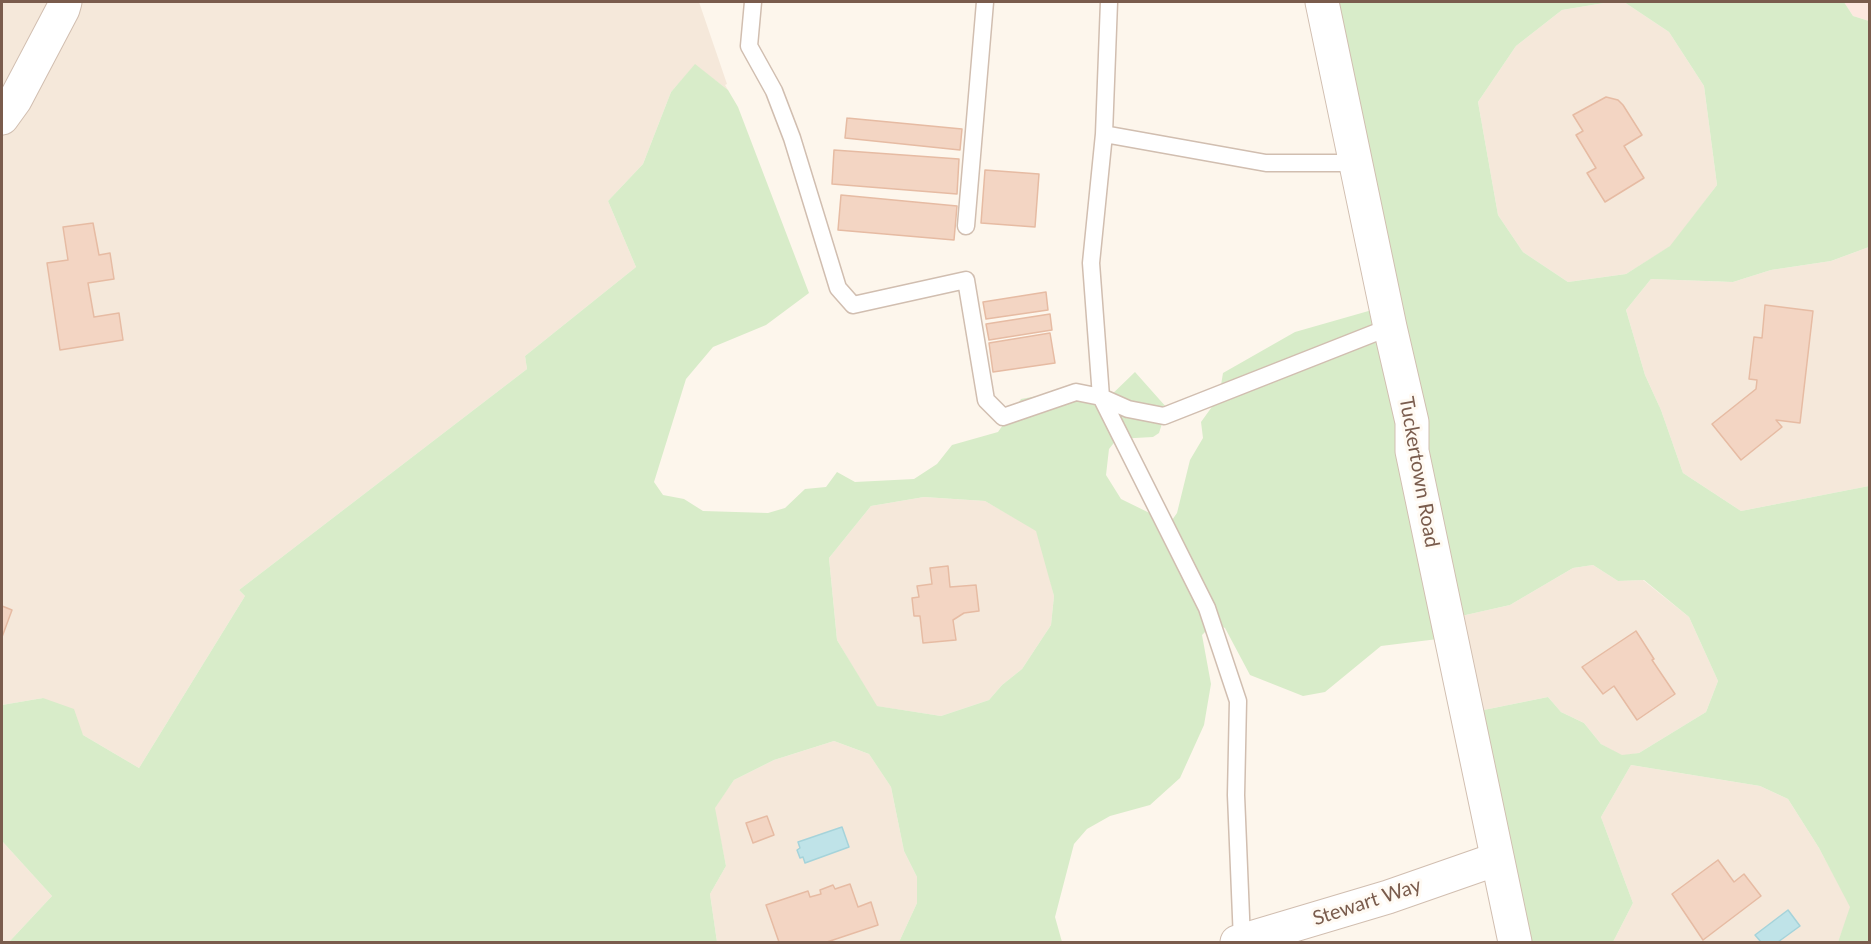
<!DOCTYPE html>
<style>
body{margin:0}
#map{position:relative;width:1871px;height:944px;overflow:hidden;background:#fdf6ec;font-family:Lato,sans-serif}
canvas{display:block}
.frame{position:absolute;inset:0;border:3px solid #7a5c4d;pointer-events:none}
</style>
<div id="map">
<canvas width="1871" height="944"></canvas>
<div class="frame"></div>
</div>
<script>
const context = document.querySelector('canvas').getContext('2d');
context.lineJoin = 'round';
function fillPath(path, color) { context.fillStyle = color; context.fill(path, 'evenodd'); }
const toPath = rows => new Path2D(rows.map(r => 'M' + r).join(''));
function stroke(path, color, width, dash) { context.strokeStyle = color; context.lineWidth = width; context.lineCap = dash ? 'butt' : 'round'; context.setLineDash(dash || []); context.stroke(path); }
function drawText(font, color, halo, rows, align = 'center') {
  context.font = font + ' Lato,sans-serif'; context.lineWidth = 6; context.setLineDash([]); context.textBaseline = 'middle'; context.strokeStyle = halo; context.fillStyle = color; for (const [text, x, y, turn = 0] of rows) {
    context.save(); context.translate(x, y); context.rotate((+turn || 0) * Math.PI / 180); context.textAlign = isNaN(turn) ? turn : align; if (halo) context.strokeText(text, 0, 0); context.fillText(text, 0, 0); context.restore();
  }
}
fillPath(toPath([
 [2,2,699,2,727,84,725,85,728,90,695,65,671,92,643,164,608,201,636,267,525,356,527,369,239,590,245,596,139,768,83,735,43,698,2,705],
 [1610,2,1624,2,1669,32,1704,86,1717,185,1671,246,1626,274,1568,282,1523,252,1498,215,1478,102,1516,46,1562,10],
 [1869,247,1869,486,1741,511,1683,473,1661,410,1645,375,1626,310,1651,279,1733,282,1771,270,1831,261],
 [924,497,985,501,1036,530,1041,542,1054,596,1051,625,1022,669,1002,685,989,700,941,716,876,706,837,640,829,558,871,506],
 [1593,565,1618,581,1643,580,1689,617,1718,681,1706,712,1639,753,1622,756,1601,744,1584,723,1561,712,1548,697,1464,714,1448,619,1510,605,1573,568],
 [834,741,869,754,891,787,904,851,917,877,917,903,899,942,717,942,710,894,726,866,714,808,734,780,774,760],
 [1631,765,1760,786,1788,799,1819,848,1851,907,1838,942,1613,942,1633,903,1601,817],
 [2,841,52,896,9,942,2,942]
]), '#f5e8da');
fillPath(toPath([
 [1844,2,1869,2,1869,21,1853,16]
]), '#fde8e0');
fillPath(toPath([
 [1315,2,1610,2,1562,10,1516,46,1478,102,1498,215,1523,252,1568,282,1626,274,1670,246,1717,185,1704,86,1669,32,1624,2,1844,2,1853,16,1869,21,1869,247,1831,261,1771,270,1733,282,1651,279,1626,310,1645,375,1661,410,1683,473,1741,511,1869,486,1869,942,1838,942,1850,907,1819,848,1788,799,1760,786,1631,765,1601,817,1633,903,1613,942,1510,942,1464,714,1548,697,1561,712,1584,723,1601,744,1622,755,1639,753,1706,712,1718,681,1689,617,1644,580,1618,581,1593,565,1573,568,1510,605,1448,619,1446,638,1381,646,1325,692,1303,696,1250,675,1225,628,1214,623,1202,635,1211,684,1204,725,1180,778,1150,805,1110,816,1087,829,1074,844,1055,917,1062,942,899,942,917,903,917,877,904,851,891,787,869,754,834,741,774,760,734,780,715,808,726,866,710,894,717,942,9,942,52,896,2,841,2,705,43,698,74,709,83,735,139,768,245,596,239,590,527,369,525,356,636,267,608,201,643,164,671,92,695,64,728,90,738,107,809,293,766,325,713,347,686,379,654,482,663,495,684,499,703,511,768,513,785,508,805,489,826,487,837,472,855,482,914,479,937,464,952,445,998,432,1021,399,1065,391,1105,401,1135,372,1167,408,1159,433,1153,437,1117,439,1109,449,1106,475,1121,499,1170,523,1177,513,1190,460,1203,438,1201,422,1219,397,1223,373,1295,332,1379,308],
 [924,497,985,501,1036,531,1054,596,1051,625,1022,669,1002,685,989,700,941,716,877,706,837,640,829,558,871,506]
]), '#d8ecc9');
const water = toPath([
 [842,827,849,847,805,863,803,857,800,858,797,850,800,848,798,842,842,827],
 [1788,910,1800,926,1778,942,1761,942,1755,935,1788,910]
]);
fillPath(water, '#bfe3e8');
stroke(water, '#a5d3da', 1.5);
const building = toPath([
 [1606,97,1618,100,1623,105,1642,135,1624,146,1644,178,1605,202,1587,173,1596,168,1576,135,1583,131,1573,115,1606,97],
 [847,118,962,129,960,150,845,138,847,118],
 [834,150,959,159,957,194,832,184,834,150],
 [985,170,1039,174,1035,227,981,223,985,170],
 [841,195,957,206,954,240,838,230,841,195],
 [93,223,99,255,110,253,114,279,88,283,94,317,119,313,123,340,60,350,47,263,68,260,63,227,93,223],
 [1046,292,1048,310,986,319,983,302,1046,292],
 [1765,305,1813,311,1800,423,1776,420,1782,427,1741,460,1712,424,1756,389,1757,380,1749,379,1754,337,1762,338,1765,305],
 [1050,314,1052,330,989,340,986,324,1050,314],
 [1050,333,1055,363,993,372,989,343,1050,333],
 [948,566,950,587,976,585,979,611,964,613,953,620,956,640,923,643,920,616,914,616,912,598,919,597,917,586,932,584,930,568,948,566],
 [2,606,12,610,2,637,2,606],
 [1636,631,1654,659,1652,660,1675,694,1637,720,1614,686,1603,694,1582,667,1636,631],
 [767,816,774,835,753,843,746,823,767,816],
 [1718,860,1734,882,1744,874,1761,896,1703,940,1672,894,1718,860],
 [850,884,858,907,871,902,878,925,827,942,779,942,766,905,808,891,810,897,821,894,820,890,833,885,835,889,850,884]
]);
fillPath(building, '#f3d5c3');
stroke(building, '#e6bba3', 1.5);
const service = toPath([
 [753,2,749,46,774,91,792,138,838,288,853,305,966,280,986,400,1003,417,1076,392,1101,397,1128,409,1164,416,1390,327],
 [1109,2,1104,134,1266,163,1356,163],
 [1104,134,1091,263,1101,397,1207,608,1238,701,1236,795,1242,941],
 [966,226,985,2]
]);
const minor = toPath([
 [1237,942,1388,897,1497,859]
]);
const tertiary = toPath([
 [1322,2,1390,327,1412,422,1412,451,1515,942],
 [2,118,15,100,63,9,65,2]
]);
stroke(service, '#d1beb0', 19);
stroke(minor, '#d1beb0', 35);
stroke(tertiary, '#d1beb0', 35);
stroke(service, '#fff', 16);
stroke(minor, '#fff', 33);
stroke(tertiary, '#fff', 33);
drawText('20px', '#7a5c4d', '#fffaf3', [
 ["Tuckertown Road",1419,472,80],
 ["Stewart Way",1367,902,-18]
]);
</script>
